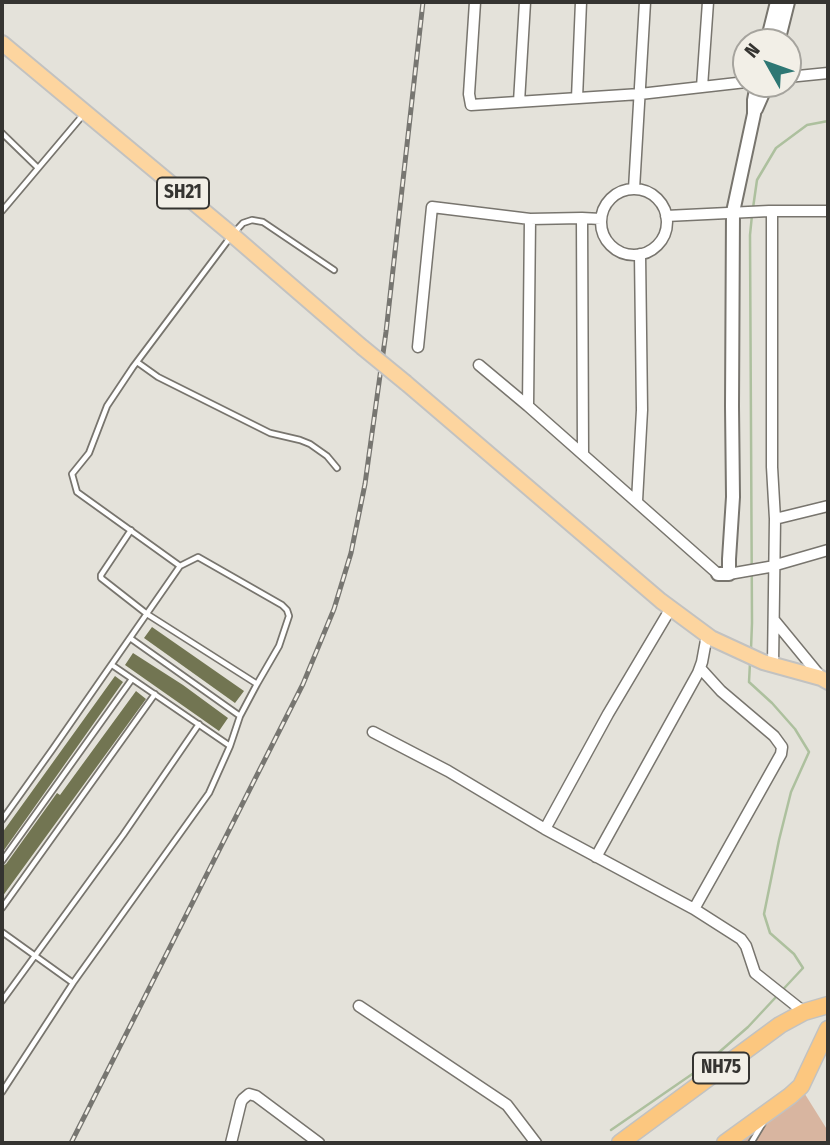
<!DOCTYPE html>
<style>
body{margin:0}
#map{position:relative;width:830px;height:1145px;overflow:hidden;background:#e4e2da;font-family:"Fira Sans Condensed",sans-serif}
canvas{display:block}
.frame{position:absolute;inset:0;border:4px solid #353431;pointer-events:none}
.north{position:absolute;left:732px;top:28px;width:70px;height:70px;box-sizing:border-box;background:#f2efe7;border:2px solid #a6a49e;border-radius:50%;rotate:310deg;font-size:19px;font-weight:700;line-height:28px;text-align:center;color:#353431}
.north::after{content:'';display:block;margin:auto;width:24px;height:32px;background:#2e7774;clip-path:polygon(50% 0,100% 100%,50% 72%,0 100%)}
</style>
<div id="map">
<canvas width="830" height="1145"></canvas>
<div class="frame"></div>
<div class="north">N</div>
</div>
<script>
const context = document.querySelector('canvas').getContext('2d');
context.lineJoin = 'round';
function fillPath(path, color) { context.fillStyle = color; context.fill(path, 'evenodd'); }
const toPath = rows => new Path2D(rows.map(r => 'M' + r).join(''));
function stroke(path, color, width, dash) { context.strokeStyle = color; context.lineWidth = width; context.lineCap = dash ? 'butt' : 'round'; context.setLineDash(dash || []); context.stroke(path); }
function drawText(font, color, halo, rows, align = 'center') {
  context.font = font + ' "Fira Sans Condensed",sans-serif'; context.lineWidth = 7; context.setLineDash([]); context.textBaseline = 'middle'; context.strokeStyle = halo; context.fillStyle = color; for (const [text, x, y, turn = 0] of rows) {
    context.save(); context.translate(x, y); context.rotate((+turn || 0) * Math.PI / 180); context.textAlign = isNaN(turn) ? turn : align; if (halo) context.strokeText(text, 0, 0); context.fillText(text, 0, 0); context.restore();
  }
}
fillPath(toPath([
 [803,1091,828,1131,828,1143,732,1143]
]), '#d8b5a0');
stroke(toPath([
 [753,208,757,180,776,148,807,125,828,121],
 [751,649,752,623,750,235,752,215],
 [611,1130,701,1068,748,1027,803,968,794,954,770,933,764,914,779,840,791,792,809,752,795,729,772,703,749,682,750,663]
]), '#adc09e', 2.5);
fillPath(toPath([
 [152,627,244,691,235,703,144,638],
 [133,653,183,685,228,718,219,731,125,665],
 [115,676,123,682,2,853,2,833],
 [136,691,146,699,2,897,2,866,6,864,57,793,60,795]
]), '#727552');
const service = toPath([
 [2,133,38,168],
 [2,211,83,115],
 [137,362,158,377,270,433,300,440,310,444,327,456,337,468],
 [131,530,101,575,101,578,147,614,257,684,240,716],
 [180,566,198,557,282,605,287,610,289,616,279,646,257,684],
 [130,638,240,716,230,746],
 [2,820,52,750,180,566,77,492,72,474,89,453,107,406,133,367,232,235,243,223,252,220,263,222,334,270],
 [2,861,132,679],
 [2,908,155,694],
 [2,932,73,983],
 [2,1001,123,835,199,724],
 [2,1092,73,983,209,793,230,746,112,665],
 [751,1143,763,1123]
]);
const minor = toPath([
 [475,2,469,94,471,105,640,94,746,82],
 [788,77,828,73],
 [702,87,708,2],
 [577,98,581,2],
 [519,102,525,2],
 [634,189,645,2],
 '601 222a33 33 0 1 1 66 0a33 33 0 1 1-66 0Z',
 [772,211,772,467,775,519,773,664],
 [666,216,769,211,828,211],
 [582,218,583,453],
 [530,219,528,406,718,574],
 [418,347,432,207,530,219,582,218,601,219],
 [479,365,528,406],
 [637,501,642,410,640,254],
 [775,519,828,506],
 [729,574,769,567,828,550],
 [774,620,820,676],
 [373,732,448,771,545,829,694,909,741,939,746,946,755,973,804,1012],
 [545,829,608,714,671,608],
 [596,857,698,673,702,662,707,635],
 [694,909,781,754,782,747,774,736,721,691,701,669],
 [359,1006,507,1105,536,1143],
 [231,1143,241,1102,243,1099,249,1094,256,1096,319,1143]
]);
const tertiary = toPath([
 [767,42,777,2],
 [778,42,788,2],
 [756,109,767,84],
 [718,574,729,574,729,559,733,497,732,406,733,212,754,114,754,100,757,84]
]);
const primary = toPath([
 [2,43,229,232,362,347],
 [406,383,661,601,711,638,763,662,821,678,828,682]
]);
const trunk = toPath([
 [620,1143,780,1025,804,1012,828,1005],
 [725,1143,790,1096,801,1086,828,1029]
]);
stroke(service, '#78756e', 8);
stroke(minor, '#78756e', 13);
stroke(tertiary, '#78756e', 16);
stroke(primary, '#c2c2c1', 18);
stroke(trunk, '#c2c2c1', 19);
stroke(service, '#fff', 4.5);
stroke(minor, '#fff', 10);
stroke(tertiary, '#fff', 12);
stroke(primary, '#fdd59f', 14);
stroke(trunk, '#fcc77f', 16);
const rail = toPath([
 [71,1143,303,684,334,609,351,553,365,484,386,332,423,2]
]);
stroke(rail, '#777671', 5);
stroke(rail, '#f2efe7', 2.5, [8]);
const primaryBridge = toPath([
 [362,347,406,383]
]);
stroke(primaryBridge, '#c2c2c1', 18, []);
stroke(primaryBridge, '#fdd59f', 14);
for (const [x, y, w] of [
 [183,193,52],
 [721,1068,56]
]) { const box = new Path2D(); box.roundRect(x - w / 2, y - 15.5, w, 31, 5); context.fillStyle = '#f2efe7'; context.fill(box); stroke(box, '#353431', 2); }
drawText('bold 19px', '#353431', null, [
 ["SH21",183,193],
 ["NH75",721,1068]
]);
</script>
